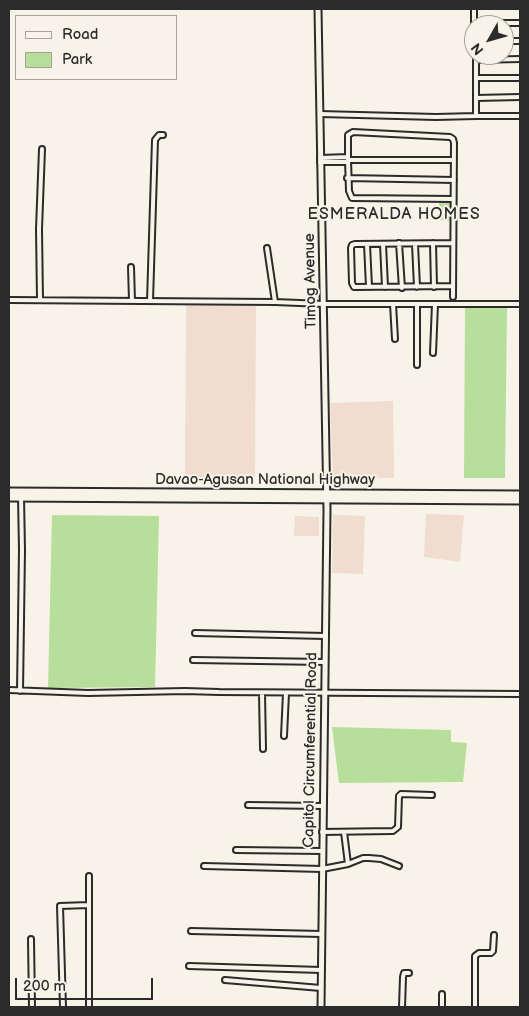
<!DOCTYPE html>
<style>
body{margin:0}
#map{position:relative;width:529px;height:1016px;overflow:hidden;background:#f7f3e8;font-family:"Balsamiq Sans",sans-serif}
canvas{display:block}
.frame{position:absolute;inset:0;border:10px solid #2b2b2b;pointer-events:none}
.legend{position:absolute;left:15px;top:15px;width:162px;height:65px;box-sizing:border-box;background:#f7f3e8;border:1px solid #a5a39c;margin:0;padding:6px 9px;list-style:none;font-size:15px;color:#2b2b2b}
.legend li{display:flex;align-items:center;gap:10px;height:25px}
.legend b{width:25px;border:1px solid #a5a39c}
.north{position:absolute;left:464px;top:15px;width:50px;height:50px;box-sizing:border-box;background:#f7f3e8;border:1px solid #a5a39c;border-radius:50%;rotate:232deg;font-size:14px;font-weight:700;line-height:20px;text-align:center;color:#2b2b2b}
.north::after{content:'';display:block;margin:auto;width:18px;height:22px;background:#2b2b2b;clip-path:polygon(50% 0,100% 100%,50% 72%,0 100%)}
.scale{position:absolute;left:15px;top:978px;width:138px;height:22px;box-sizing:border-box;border:2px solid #2b2b2b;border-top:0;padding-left:6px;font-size:15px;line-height:18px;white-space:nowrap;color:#2b2b2b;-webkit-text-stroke:4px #f7f3e8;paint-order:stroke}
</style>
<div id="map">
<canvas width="529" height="1016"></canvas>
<div class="frame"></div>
<ul class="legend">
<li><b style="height:6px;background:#f7f3e8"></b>Road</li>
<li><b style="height:14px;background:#b7de9a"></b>Park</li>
</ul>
<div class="north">N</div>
<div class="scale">200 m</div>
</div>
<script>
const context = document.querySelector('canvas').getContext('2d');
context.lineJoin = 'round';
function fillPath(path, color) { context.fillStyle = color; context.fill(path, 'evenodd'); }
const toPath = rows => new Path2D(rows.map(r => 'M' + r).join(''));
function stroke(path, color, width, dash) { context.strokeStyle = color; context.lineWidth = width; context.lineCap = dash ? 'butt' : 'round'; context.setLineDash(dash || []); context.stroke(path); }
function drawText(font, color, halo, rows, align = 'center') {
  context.font = font + ' "Balsamiq Sans",sans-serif'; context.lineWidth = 4; context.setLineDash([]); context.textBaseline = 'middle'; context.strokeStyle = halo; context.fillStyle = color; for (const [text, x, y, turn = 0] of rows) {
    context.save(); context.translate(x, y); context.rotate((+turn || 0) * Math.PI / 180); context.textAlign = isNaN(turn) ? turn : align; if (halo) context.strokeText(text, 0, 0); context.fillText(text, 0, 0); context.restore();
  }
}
fillPath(toPath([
 [186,304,256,305,255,477,185,477],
 [393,401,394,478,333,477,330,403],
 [426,514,464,515,460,562,424,557],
 [333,515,365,516,363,574,332,573],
 [295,516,319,517,319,536,294,536]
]), '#f0ddcf');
fillPath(toPath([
 [439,202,450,203,450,221,439,220],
 [465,307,507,308,505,478,464,478],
 [52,515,159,516,155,687,48,688],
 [332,727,451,730,451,742,467,743,463,782,339,783]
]), '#b7de9a');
const street = toPath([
 [474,9,474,25],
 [474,23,520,23],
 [504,41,520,41],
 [476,55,476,116,520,116],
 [476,60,520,59],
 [476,78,520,78],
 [476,98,520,97],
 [320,114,436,117,476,116],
 [320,158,348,157],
 [348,160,349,191,352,198,453,199],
 [320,162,348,162],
 [347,178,454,180],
 [399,243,402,288],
 [433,243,434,287],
 [367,244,369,287],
 [383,244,385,287],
 [415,244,417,287],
 [267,248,275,302],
 [131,267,132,301],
 [453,286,354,287,352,283,351,248,352,245,355,244,453,243],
 [453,297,454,143,453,139,450,137,353,132,348,135,348,160,454,160],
 [9,300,275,302,324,304,520,304],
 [40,300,39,229,42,149],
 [150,301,155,140,159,135,163,135],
 [393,304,395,339],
 [417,304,417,365],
 [433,353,435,304],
 [195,633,325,636],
 [193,660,325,662],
 [9,690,88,693,185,691,219,692,520,694],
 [20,691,22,550,21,497],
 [262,693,263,749],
 [284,736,286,693],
 [248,805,323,806],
 [322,832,393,831,398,827,399,796,401,794,432,795],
 [344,832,348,864,363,858,369,858,381,859,399,866],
 [236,850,322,851],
 [204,866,322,869,348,864],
 [89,876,89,1007],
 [191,931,321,934],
 [31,939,32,1007],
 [189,966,321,970],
 [225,980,321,988],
 [442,994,442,1007],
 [63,1007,60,906,89,905],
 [402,1007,403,977,404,973,409,973],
 [475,1007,475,956,479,953,491,953,493,951,494,935]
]);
const secondary = toPath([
 [318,9,327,510,321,1007]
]);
const highway = toPath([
 [9,492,520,495],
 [9,497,520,500]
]);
stroke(street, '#2b2b2b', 8);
stroke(secondary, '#2b2b2b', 9);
stroke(highway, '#2b2b2b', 11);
stroke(street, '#f7f3e8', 4);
stroke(secondary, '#f7f3e8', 5);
stroke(highway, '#f7f3e8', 7);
drawText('15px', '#2b2b2b', '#f7f3e8', [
 ["Timog Avenue",311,281,-91],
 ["Davao-Agusan National Highway",265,480],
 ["Capitol Circumferential Road",311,750,-89]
]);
context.letterSpacing = '1px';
drawText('16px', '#2b2b2b', '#f7f3e8', [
 ["ESMERALDA HOMES",394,215]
]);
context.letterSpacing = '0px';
</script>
